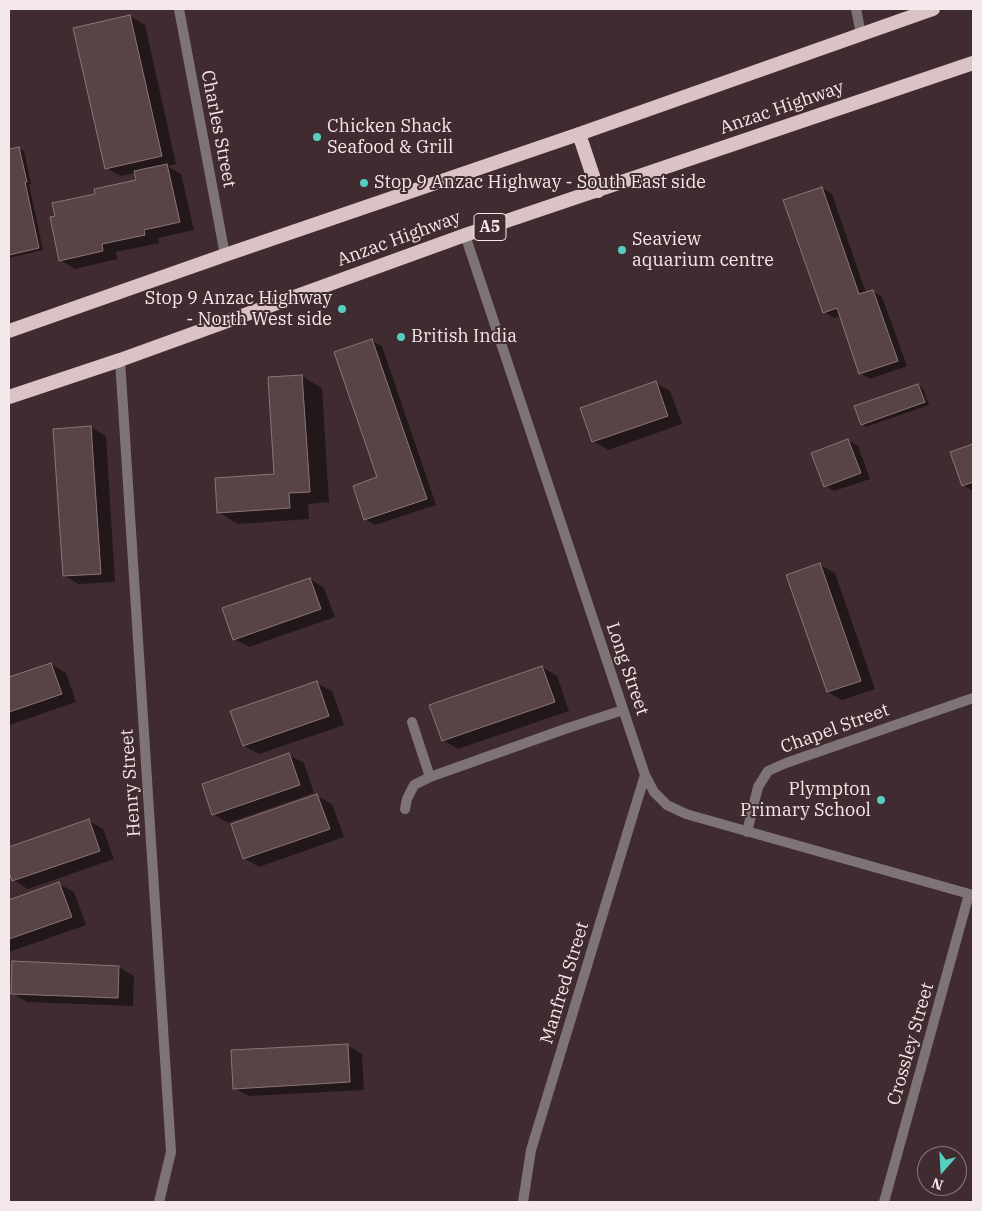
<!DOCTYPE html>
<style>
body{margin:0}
#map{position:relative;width:982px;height:1211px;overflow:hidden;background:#402c30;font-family:"IBM Plex Serif",serif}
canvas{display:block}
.frame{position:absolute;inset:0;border:10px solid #f5e8ea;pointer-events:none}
.north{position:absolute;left:917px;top:1146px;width:50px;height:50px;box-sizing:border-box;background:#402c30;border:1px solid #88777a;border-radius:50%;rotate:199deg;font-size:14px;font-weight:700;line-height:20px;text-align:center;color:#f5e8ea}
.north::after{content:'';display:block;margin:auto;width:18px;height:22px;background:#57cec2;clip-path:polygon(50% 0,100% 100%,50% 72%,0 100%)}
</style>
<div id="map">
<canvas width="982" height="1211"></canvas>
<div class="frame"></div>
<div class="north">N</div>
</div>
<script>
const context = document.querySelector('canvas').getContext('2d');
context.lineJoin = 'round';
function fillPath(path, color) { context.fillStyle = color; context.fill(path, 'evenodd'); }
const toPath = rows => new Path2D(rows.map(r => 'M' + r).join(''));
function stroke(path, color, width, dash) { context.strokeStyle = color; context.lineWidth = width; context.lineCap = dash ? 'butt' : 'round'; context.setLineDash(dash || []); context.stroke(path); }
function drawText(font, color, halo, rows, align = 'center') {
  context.font = font + ' "IBM Plex Serif",serif'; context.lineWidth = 4; context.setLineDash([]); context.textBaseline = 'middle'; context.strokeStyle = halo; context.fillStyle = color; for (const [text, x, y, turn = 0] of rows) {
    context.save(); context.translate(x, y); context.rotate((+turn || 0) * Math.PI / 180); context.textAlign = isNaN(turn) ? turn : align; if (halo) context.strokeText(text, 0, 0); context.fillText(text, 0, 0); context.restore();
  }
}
fillPath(toPath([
 [130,16,145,25,176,164,167,166,181,174,194,230,158,238,159,243,116,252,117,259,75,269,60,260,96,195,137,181,135,173,121,176,106,168],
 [19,149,24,151,31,184,29,184,43,250,9,258,9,151],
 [822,188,832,194,866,293,873,291,882,297,907,366,870,379,860,373,840,316,834,318,824,312],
 [372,341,382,346,436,505,375,525,365,519,379,478],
 [302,376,322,388,329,502,308,504,309,519,238,524,218,512,276,475],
 [655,383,670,391,682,424,608,450,593,441],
 [918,385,923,388,929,405,866,427,862,424],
 [91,427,106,436,115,582,79,584,64,576],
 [848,440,858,446,870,479,834,491,825,486],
 [973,445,973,491,963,485,952,453],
 [820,565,835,573,875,689,842,700,828,692],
 [310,579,324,588,335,617,249,647,234,639],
 [51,664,66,673,76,702,9,725,9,679],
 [542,667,557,676,569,711,458,749,443,740],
 [317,683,332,691,344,725,259,754,244,746],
 [289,755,304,763,314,793,228,823,213,814],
 [317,796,332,804,344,837,259,867,244,858],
 [89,821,103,829,114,859,28,889,13,880,9,868,9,848],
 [59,884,74,892,86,925,9,952,9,901],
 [14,963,119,967,134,976,133,1006,27,1002,12,993],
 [347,1045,362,1054,364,1090,249,1096,234,1088]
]), '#0007');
const building = toPath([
 [130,15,162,156,105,169,73,28,130,15],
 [19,147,27,182,25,182,39,248,9,255,9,149,19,147],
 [167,164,180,222,144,230,145,235,102,244,103,251,59,261,50,217,55,216,52,203,95,194,94,189,136,180,134,171,167,164],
 [822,187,859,294,873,290,898,361,859,374,837,308,823,313,783,200,822,187],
 [372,339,427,499,364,520,353,486,377,477,334,352,372,339],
 [302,375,310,492,289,493,290,508,217,513,215,478,274,474,268,377,302,375],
 [656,381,668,416,592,442,580,408,656,381],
 [918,384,925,402,861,425,854,406,918,384],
 [91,426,101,574,63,576,53,429,91,426],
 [848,439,861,473,824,487,811,453,848,439],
 [973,444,973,482,962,486,950,452,973,444],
 [820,563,861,681,827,692,786,575,820,563],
 [310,578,321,609,233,640,222,608,310,578],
 [51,663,62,694,9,712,9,677,51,663],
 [542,666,555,702,442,741,429,705,542,666],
 [317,681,329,716,243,746,230,711,317,681],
 [289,753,300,785,212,815,202,784,289,753],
 [317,794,330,829,243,859,231,824,317,794],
 [89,819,100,851,12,881,9,872,9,847,89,819],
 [59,882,72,917,9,939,9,900,59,882],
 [12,961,119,966,118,998,11,994,12,961],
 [348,1044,350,1082,233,1089,231,1050,348,1044]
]);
fillPath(building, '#584347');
stroke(building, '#8c7579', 1);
stroke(toPath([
 [412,722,430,777,565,729,623,710],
 [405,809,407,799,414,785,430,777]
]), '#7e7475', 10);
stroke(toPath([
 [179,9,225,255],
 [856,9,861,34],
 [465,235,645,775,654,792,667,805,686,814,973,895],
 [120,360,171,1152,159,1202],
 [747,832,758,787,768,771,786,763,973,698],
 [523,1202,531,1150,645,775],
 [884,1202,969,894]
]), '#7e7475', 10);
stroke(toPath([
 [579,134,598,191],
 [9,331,225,255,579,134,933,9],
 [9,397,120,360,465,235,973,63]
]), '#dac2c6', 14);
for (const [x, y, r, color] of [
 [317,137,5,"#57cec2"],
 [364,183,5,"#57cec2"],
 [622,250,5,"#57cec2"],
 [342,309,5,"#57cec2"],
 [401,337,5,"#57cec2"],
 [881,800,5,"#57cec2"]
]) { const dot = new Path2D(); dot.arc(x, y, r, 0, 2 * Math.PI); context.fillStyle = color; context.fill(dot); stroke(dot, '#402c30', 2); }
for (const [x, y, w] of [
 [490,227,32]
]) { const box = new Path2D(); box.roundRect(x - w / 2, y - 13.5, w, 27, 4); context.fillStyle = '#402c30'; context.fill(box); stroke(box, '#f5e8ea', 1); }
drawText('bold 16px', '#f5e8ea', null, [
 ["A5",490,227]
]);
drawText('18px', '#f5e8ea', '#402c30', [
 ["Anzac Highway",782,108,-19],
 ["Charles Street",218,129,79],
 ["Anzac Highway",399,239,-20],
 ["Long Street",627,669,71],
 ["Chapel Street",835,729,-20],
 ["Henry Street",131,783,-94],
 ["Manfred Street",565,983,-73],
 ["Crossley Street",911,1044,-74]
]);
drawText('18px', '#f5e8ea', '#402c30', [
 ["Chicken Shack",327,127],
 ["Seafood & Grill",327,148],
 ["Stop 9 Anzac Highway - South East side",374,183],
 ["Seaview",632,240],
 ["aquarium centre",632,261],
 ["Stop 9 Anzac Highway",332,299,"right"],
 ["- North West side",332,320,"right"],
 ["British India",411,337],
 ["Plympton",871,790,"right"],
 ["Primary School",871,811,"right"]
], 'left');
</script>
